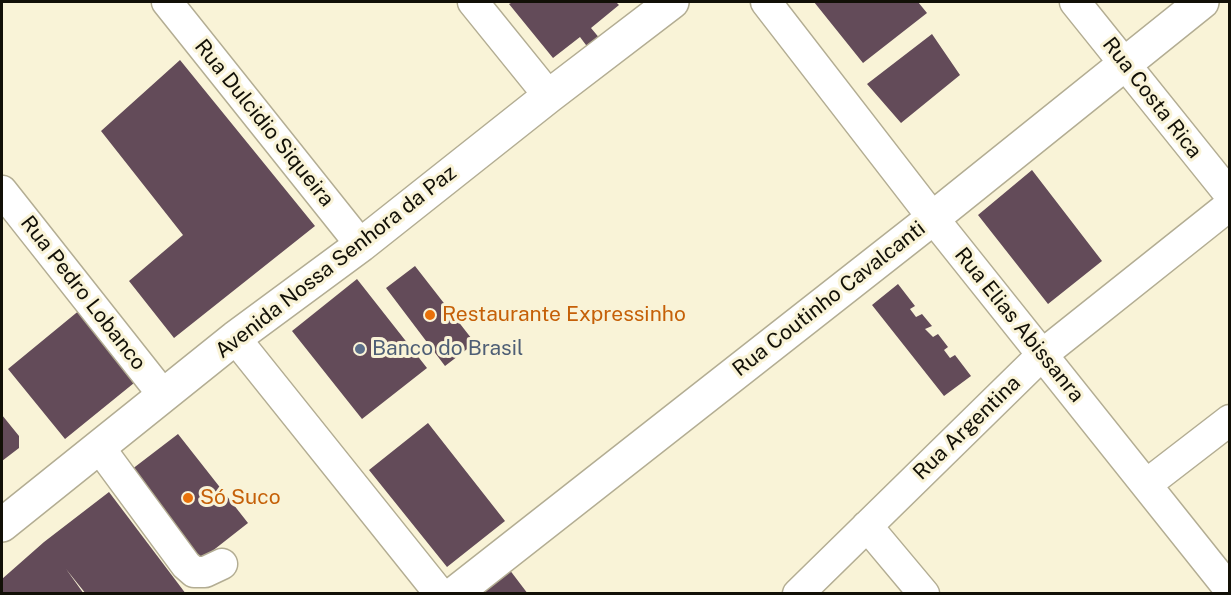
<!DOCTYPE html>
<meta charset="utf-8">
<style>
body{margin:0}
#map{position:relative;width:1231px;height:595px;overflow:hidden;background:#f9f3d7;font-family:"Public Sans",sans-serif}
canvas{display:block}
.frame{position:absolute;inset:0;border:3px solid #121007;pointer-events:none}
</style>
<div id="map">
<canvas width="1231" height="595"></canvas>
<div class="frame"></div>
</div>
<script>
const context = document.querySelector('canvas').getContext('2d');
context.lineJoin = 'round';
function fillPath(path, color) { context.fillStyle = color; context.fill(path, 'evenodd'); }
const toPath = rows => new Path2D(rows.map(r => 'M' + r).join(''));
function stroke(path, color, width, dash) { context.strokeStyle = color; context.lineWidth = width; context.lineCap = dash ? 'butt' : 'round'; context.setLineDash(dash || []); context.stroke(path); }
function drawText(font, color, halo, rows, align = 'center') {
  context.font = font + ' "Public Sans",sans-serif'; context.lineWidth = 6; context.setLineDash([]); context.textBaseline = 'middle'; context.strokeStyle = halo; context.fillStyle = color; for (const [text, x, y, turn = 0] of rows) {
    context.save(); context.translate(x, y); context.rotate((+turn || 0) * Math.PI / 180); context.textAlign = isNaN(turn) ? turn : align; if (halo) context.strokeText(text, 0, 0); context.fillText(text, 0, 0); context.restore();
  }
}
fillPath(toPath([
 [513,2,616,2,619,5,591,28,601,40,589,49,580,37,553,58,509,4],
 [814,2,918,2,927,13,863,63],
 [932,34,960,75,901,123,867,84],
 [180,60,315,226,174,338,129,281,183,235,101,131],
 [1032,170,1102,261,1048,304,978,215],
 [415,266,475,343,445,366,386,288],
 [357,279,427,368,362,419,292,331],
 [898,284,915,306,910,309,916,317,922,314,932,326,925,329,933,337,938,334,948,347,944,350,950,358,955,355,971,376,944,396,872,305],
 [81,309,135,374,134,383,65,439,8,369],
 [2,415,19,436,19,448,2,461],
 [428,423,505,521,447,567,369,470],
 [178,434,248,523,197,563,127,473],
 [109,492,186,594,86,594,66,569,84,594,2,594,2,579,44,542],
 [509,569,528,594,478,594]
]), '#634b59');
const minor = toPath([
 [167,2,361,245],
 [473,2,549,96],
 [766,2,933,218,1230,590],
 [1075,2,1230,195],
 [2,191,164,396],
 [235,338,440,594],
 [99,447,186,565,194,572,205,572,222,564],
 [1147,484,1230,420],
 [867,526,924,594],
 [798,594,1043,354,1230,205]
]);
const major = toPath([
 [2,525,235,338,361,245,549,96,672,2],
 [454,594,933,218,1202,2]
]);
stroke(minor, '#b3ad93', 33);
stroke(major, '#b3ad93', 36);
stroke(minor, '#fff', 30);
stroke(major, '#fff', 33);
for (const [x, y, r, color] of [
 [430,315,6,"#e8710a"],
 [360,349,6,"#5c6f8a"],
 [188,498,6,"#e8710a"]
]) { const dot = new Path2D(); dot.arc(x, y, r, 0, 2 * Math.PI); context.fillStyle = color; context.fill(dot); stroke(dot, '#f9f3d7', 2); }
drawText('21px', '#121007', '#f9f3d7', [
 ["Rua Costa Rica",1152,98,52],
 ["Rua Dulcidio Siqueira",264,123,51],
 ["Avenida Nossa Senhora da Paz",336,262,-38],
 ["Rua Pedro Lobanco",83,293,52],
 ["Rua Coutinho Cavalcanti",829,299,-38],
 ["Rua Elias Abissanra",1019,325,51],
 ["Rua Argentina",967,428,-44]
]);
drawText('21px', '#c56008', '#f9f3d7', [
 ["Restaurante Expressinho",442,315],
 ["Só Suco",200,498]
], 'left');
drawText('21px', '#4e5e75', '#f9f3d7', [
 ["Banco do Brasil",372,349]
], 'left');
</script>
